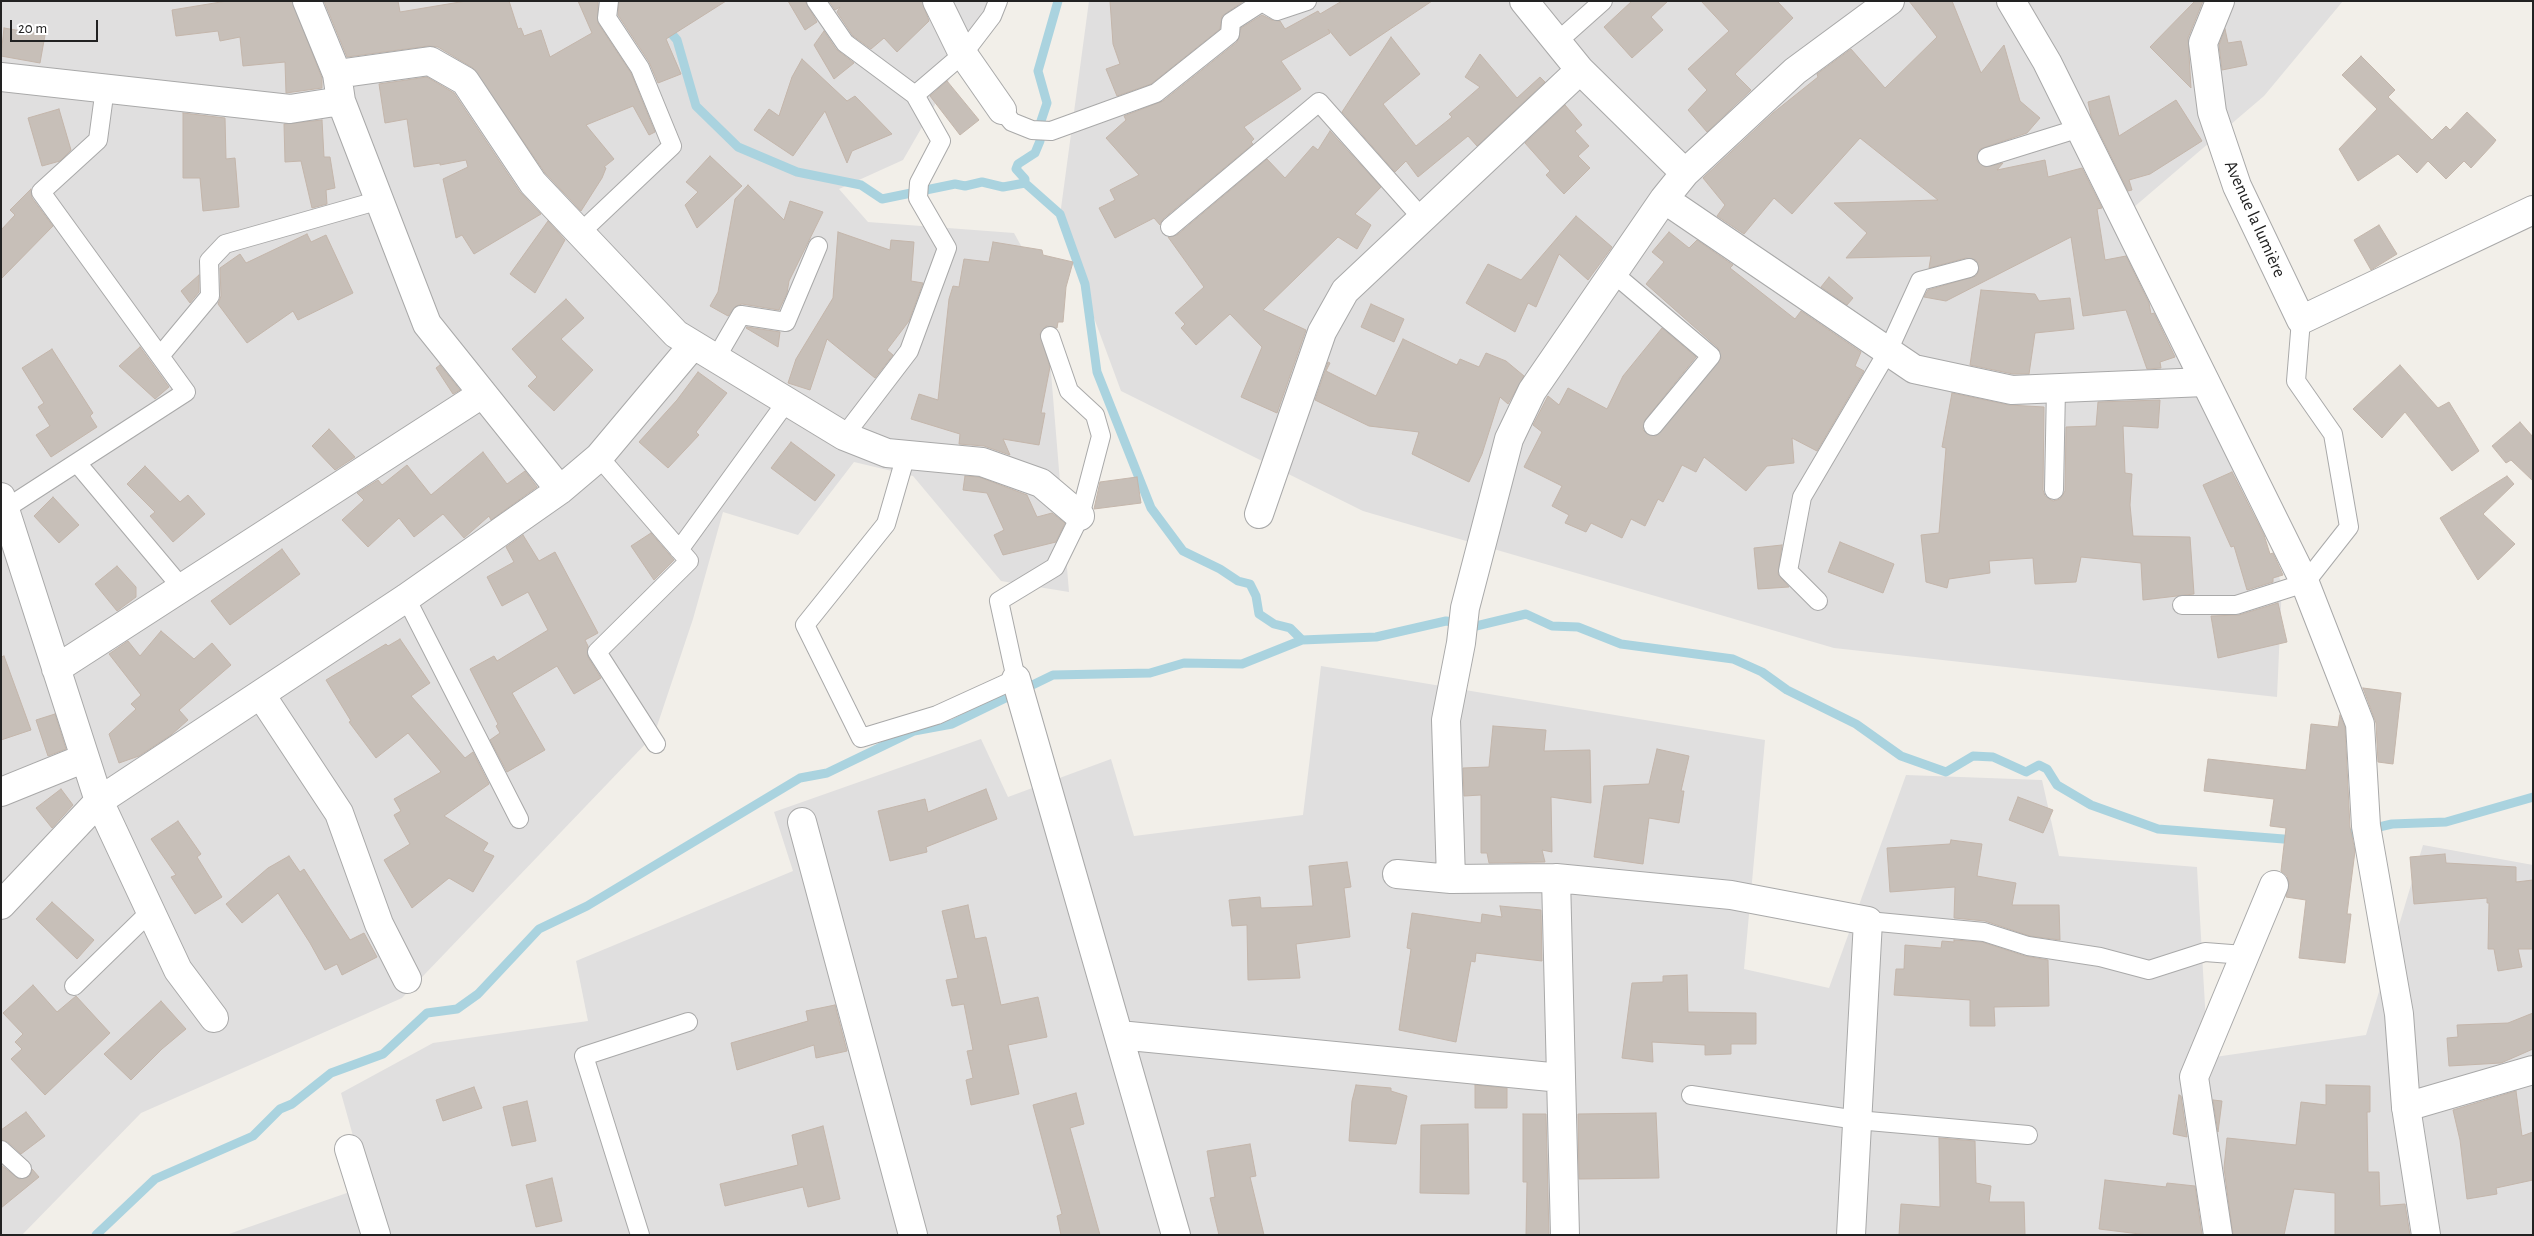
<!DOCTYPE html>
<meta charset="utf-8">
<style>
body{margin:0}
#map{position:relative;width:2534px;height:1236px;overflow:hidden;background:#f2efe9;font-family:"Alegreya Sans",sans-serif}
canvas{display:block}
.frame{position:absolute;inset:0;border:2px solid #222;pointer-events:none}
.scale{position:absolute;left:10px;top:20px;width:88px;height:22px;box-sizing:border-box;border:2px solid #222;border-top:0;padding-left:6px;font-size:15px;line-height:18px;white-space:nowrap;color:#222;-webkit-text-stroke:4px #fff;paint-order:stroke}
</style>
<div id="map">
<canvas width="2534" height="1236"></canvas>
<div class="frame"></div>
<div class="scale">20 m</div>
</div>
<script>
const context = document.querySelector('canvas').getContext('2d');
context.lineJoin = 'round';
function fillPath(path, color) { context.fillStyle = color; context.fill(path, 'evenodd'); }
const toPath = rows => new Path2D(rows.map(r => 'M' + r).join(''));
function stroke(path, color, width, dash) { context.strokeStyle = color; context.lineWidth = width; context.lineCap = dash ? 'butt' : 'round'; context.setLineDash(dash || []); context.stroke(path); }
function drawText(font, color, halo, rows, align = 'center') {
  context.font = font + ' "Alegreya Sans",sans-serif'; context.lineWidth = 4; context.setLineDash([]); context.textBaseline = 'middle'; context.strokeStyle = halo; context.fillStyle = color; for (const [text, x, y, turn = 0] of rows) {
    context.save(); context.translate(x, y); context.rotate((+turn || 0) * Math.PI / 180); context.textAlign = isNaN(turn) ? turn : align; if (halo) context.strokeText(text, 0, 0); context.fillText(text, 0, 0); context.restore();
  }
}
fillPath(toPath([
 [1,1,992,1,974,37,903,160,839,189,868,222,1014,233,1044,287,1069,592,1001,581,913,476,854,462,798,535,723,512,693,619,654,735,402,998,141,1113,22,1235,1,1235],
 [1089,1,2343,1,2264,96,2127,213,2282,584,2277,697,1834,648,1363,511,1121,391,1059,223],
 [1321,666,1765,740,1744,969,1829,988,1906,775,2042,780,2059,856,2197,867,2208,1058,2366,1035,2423,845,2533,865,2533,1235,226,1235,367,1186,341,1093,433,1043,588,1021,576,961,793,871,774,812,981,739,1008,797,1111,759,1134,836,1303,815]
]), '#e0dfdf');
stroke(toPath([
 [665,26,677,40,696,106,738,147,797,172,861,185,882,199,955,184,965,186,982,182,1003,187,1025,183,1060,214,1085,284,1097,372,1151,508,1183,551,1220,569,1238,581,1250,584,1256,596,1259,614,1274,624,1290,628,1302,640],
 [1025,183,1025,179,1016,169,1018,164,1035,153,1040,141,1041,121,1047,103,1038,71,1058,1],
 [2340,836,2392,824,2446,822,2533,797],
 [96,1235,155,1179,253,1136,280,1109,292,1104,331,1073,383,1054,427,1013,457,1009,478,994,539,929,587,906,800,778,827,773,914,731,952,724,1053,675,1150,673,1184,663,1242,664,1302,640,1376,637,1446,621,1476,626,1526,614,1552,626,1578,627,1621,644,1733,659,1762,672,1787,690,1856,724,1901,756,1946,772,1973,756,1993,757,2026,772,2039,765,2047,769,2057,785,2091,805,2158,829,2296,840]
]), '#aad3df', 9);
const building = toPath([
 [227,1,292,1,322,78,322,88,286,93,285,62,243,66,240,37,220,41,218,31,176,36,172,10,227,1],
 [324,1,398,1,400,12,466,1,509,1,518,29,521,28,524,36,541,30,550,57,592,33,578,1,598,1,598,23,631,73,655,132,649,135,633,106,586,125,614,159,604,167,606,168,602,178,581,211,545,173,473,68,438,47,428,46,347,57,324,1],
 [619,1,726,1,666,39,681,74,658,83,649,62,618,15,619,1],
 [788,1,805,1,817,22,805,30,788,1],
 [829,1,922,1,929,21,897,52,884,38,871,49,853,36,837,12,840,7,835,10,829,1],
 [1110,1,1244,1,1222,16,1220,29,1151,84,1117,96,1106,69,1120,64,1113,44,1110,1],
 [1342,1,1432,1,1350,56,1328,29,1330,33,1281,61,1301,89,1244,127,1254,139,1251,142,1253,144,1163,219,1160,225,1154,218,1115,238,1099,208,1115,200,1110,190,1139,175,1106,138,1126,120,1124,116,1163,101,1237,42,1241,28,1262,15,1272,20,1280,21,1285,29,1318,11,1320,14,1342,1],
 [1632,1,1668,1,1651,17,1663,30,1632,58,1604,27,1632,1],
 [1701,1,1777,1,1793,18,1735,74,1751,90,1707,132,1688,110,1707,90,1688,69,1729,31,1701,1],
 [1909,1,1952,1,1981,73,2004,45,2020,101,2040,118,2027,133,1980,149,1977,161,1985,167,2003,163,1997,170,2045,160,2048,177,2082,168,2102,208,2097,209,2105,260,2126,256,2149,303,2151,314,2154,313,2175,357,2160,362,2161,368,2147,369,2126,310,2083,316,2071,237,1946,301,1924,297,1928,290,1976,276,1979,270,1976,260,1966,258,1929,268,1931,256,1846,258,1867,233,1834,203,1938,200,1860,138,1792,214,1774,198,1744,234,1717,216,1725,205,1703,178,1773,113,1818,77,1817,74,1851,49,1885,88,1937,37,1909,1],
 [2195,1,2203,1,2188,38,2191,88,2150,47,2195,1],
 [4,28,45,35,40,63,1,56,4,28],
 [2225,29,2228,43,2241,41,2247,65,2222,70,2219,45,2225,29],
 [824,31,836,49,854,63,834,79,814,45,824,31],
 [1391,37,1420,74,1383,104,1416,146,1452,117,1449,114,1480,87,1465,77,1480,54,1517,98,1540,77,1545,82,1477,146,1468,136,1418,177,1406,161,1395,172,1342,112,1391,37],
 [2361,56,2395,90,2388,97,2432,140,2446,126,2450,130,2467,112,2496,140,2493,144,2471,168,2464,161,2446,179,2428,161,2417,173,2398,154,2358,181,2339,149,2377,109,2342,75,2361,56],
 [802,59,847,101,855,96,892,134,852,151,847,163,825,111,793,156,754,130,769,109,779,116,792,77,802,59],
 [427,77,454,93,520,192,541,214,474,254,462,235,456,238,443,179,468,167,466,160,440,165,440,163,414,167,407,119,385,123,379,84,427,77],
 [947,81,979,120,960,135,930,96,947,81],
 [2109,96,2119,136,2176,100,2202,141,2150,174,2129,180,2132,190,2128,191,2091,116,2088,102,2109,96],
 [1565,105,1582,125,1575,131,1589,146,1578,156,1590,168,1564,194,1546,175,1550,171,1525,143,1565,105],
 [59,109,71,150,60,161,42,166,28,118,59,109],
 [183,113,225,118,226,159,235,158,239,207,203,211,200,178,183,178,183,113],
 [322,120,324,157,330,157,335,188,326,190,327,204,312,208,301,161,285,162,284,124,322,120],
 [1330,131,1381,187,1355,214,1371,225,1357,249,1338,237,1263,310,1306,330,1277,413,1241,397,1262,347,1230,314,1196,345,1181,328,1185,324,1175,313,1204,287,1168,237,1177,235,1267,159,1285,178,1313,146,1318,150,1330,131],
 [710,156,742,186,697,228,685,205,698,192,686,182,710,156],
 [748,185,784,220,790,201,823,212,789,281,787,293,779,310,742,304,736,306,728,316,710,306,718,292,735,199,748,185],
 [31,189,32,198,53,226,1,279,1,230,15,215,10,210,31,189],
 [1576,216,1612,247,1588,280,1559,254,1536,307,1528,303,1515,332,1466,303,1488,264,1521,280,1576,216],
 [548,221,565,240,535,293,510,274,548,221],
 [2379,225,2397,254,2371,270,2354,240,2379,225],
 [838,232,890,250,891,240,914,242,911,281,923,283,909,321,887,350,893,355,875,378,827,339,810,390,788,383,796,359,833,298,838,232],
 [1669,232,1689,248,1697,240,1733,265,1730,268,1795,319,1801,311,1861,352,1855,366,1864,371,1817,451,1792,438,1794,463,1767,466,1746,491,1704,457,1696,472,1682,465,1663,502,1658,499,1645,526,1631,519,1622,538,1591,523,1586,532,1565,523,1569,515,1552,506,1562,486,1524,467,1542,432,1533,425,1548,396,1559,405,1568,388,1607,409,1623,376,1662,328,1696,357,1645,420,1643,430,1647,434,1656,436,1721,358,1718,348,1646,284,1664,262,1652,252,1669,232],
 [307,234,311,242,326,235,353,293,298,320,293,311,247,343,218,304,221,296,220,268,240,254,246,263,307,234],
 [993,242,1042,250,1043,255,1073,262,1066,287,1063,322,1058,322,1057,328,1046,326,1040,334,1050,367,1041,413,1045,413,1039,445,1003,439,1010,455,984,446,959,444,960,434,911,419,919,394,938,400,949,299,953,286,959,287,964,259,989,262,993,242],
 [199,275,199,292,190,303,181,291,199,275],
 [1829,277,1853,298,1847,305,1821,287,1829,277],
 [1981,290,2035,294,2039,301,2070,298,2074,329,2035,333,2029,374,2013,374,1970,365,1981,290],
 [566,299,584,318,561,339,593,370,554,411,528,386,537,377,512,349,566,299],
 [1371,304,1404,319,1394,342,1361,327,1371,304],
 [747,327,780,332,778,347,746,328,747,327],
 [1403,339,1457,365,1460,359,1479,367,1486,353,1506,361,1524,376,1508,404,1500,397,1482,454,1469,482,1412,454,1419,432,1369,426,1315,400,1328,362,1330,363,1326,371,1376,396,1403,339],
 [140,347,169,387,155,399,119,366,140,347],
 [52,349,93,413,90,416,97,427,51,457,36,435,50,426,38,407,44,403,22,368,52,349],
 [440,365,460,390,453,394,436,368,440,365],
 [2400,365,2438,408,2449,402,2479,451,2452,471,2405,412,2382,438,2353,409,2400,365],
 [698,372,727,393,696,432,699,435,668,468,639,442,677,400,698,372],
 [1952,393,2009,405,2044,407,2043,490,2045,496,2053,501,2060,499,2065,491,2066,427,2096,426,2098,402,2160,400,2158,428,2123,426,2125,473,2132,474,2130,505,2133,536,2190,537,2194,594,2143,600,2141,563,2081,557,2076,582,2035,584,2033,558,1989,561,1990,573,1949,579,1947,588,1926,582,1921,535,1939,533,1946,448,1942,447,1952,393],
 [2520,422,2533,437,2533,481,2511,460,2506,463,2492,446,2520,422],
 [329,429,355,457,335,470,312,446,329,429],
 [791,442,835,475,815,501,771,468,791,442],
 [483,452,507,484,525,471,537,487,491,520,489,516,464,538,443,514,414,537,399,518,368,547,342,520,364,500,357,493,378,480,382,485,407,465,431,495,483,452],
 [145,466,180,502,188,495,205,514,173,542,150,516,155,512,127,484,145,466],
 [2232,472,2264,535,2270,554,2273,553,2283,575,2273,578,2273,582,2247,590,2234,546,2231,547,2203,485,2232,472],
 [965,476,979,477,1027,495,1037,517,1052,513,1065,523,1056,542,1003,555,994,535,1004,530,987,493,963,490,965,476],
 [2507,476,2514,484,2483,514,2515,544,2478,580,2440,518,2507,476],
 [1137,477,1141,503,1094,509,1100,482,1137,477],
 [53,497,79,525,59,543,34,516,53,497],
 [651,533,674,560,654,580,631,546,651,533],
 [523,535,539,561,555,552,598,633,585,640,588,646,588,657,601,678,574,694,557,666,512,693,545,750,507,772,490,740,500,733,496,726,498,724,470,669,494,656,497,661,548,630,528,592,502,606,487,577,514,562,506,547,523,535],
 [1840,542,1894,564,1883,593,1828,572,1840,542],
 [1782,545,1778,574,1789,587,1758,589,1754,548,1782,545],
 [282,549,300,574,230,625,211,601,282,549],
 [117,566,136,587,136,597,117,611,95,584,117,566],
 [2278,603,2287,642,2218,658,2211,616,2239,615,2278,603],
 [161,631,194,659,212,643,231,665,179,710,188,720,171,735,139,756,119,763,109,734,136,709,131,704,141,695,109,654,128,641,140,656,161,631],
 [400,639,430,683,411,696,465,758,473,752,489,784,444,816,488,843,483,851,494,856,473,892,449,878,412,908,384,860,410,844,394,815,401,811,394,799,441,772,408,733,376,758,349,722,351,721,326,680,386,644,388,646,400,639],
 [4,656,31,730,1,740,1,657,4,656],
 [2363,688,2401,693,2393,764,2378,762,2376,723,2363,688],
 [55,714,66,749,48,756,36,720,55,714],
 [2340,715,2345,727,2350,827,2355,851,2347,914,2351,914,2345,963,2299,958,2306,900,2286,897,2289,883,2287,876,2281,871,2286,828,2270,826,2274,799,2204,791,2208,759,2306,770,2311,724,2338,727,2340,715],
 [1493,726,1546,730,1544,751,1590,750,1591,803,1551,797,1552,852,1542,850,1545,862,1489,863,1487,853,1481,853,1481,795,1464,796,1463,768,1489,767,1493,726],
 [1657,749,1689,756,1681,791,1684,791,1679,823,1649,818,1643,864,1594,857,1604,786,1649,784,1657,749],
 [61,789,73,805,52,828,36,808,61,789],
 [986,789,997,819,926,847,927,852,890,861,878,811,925,799,928,812,986,789],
 [2018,797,2053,810,2043,833,2009,820,2018,797],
 [178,821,201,854,197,857,222,897,195,914,171,877,176,875,151,839,178,821],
 [1951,840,1982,844,1977,876,2016,883,2012,905,2059,905,2060,940,2030,936,1985,921,1954,918,1955,887,1890,892,1887,848,1950,844,1951,840],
 [2445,854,2446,863,2516,867,2516,882,2533,880,2533,949,2518,949,2522,967,2498,971,2494,949,2488,949,2489,903,2487,903,2487,898,2414,904,2410,857,2445,854],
 [289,856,300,872,304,869,350,940,364,933,377,957,342,975,337,964,325,970,310,943,278,893,242,923,226,904,268,868,289,856],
 [1347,862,1351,887,1344,888,1350,937,1296,944,1300,978,1248,980,1247,925,1232,926,1229,900,1260,897,1261,908,1313,906,1309,866,1347,862],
 [52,902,94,940,77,959,36,919,52,902],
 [968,905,975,939,986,937,1001,1005,1038,997,1047,1037,1008,1045,1019,1094,971,1105,966,1080,973,1078,967,1051,973,1050,964,1004,952,1006,946,980,958,978,942,911,968,905],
 [1500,906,1541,910,1542,961,1476,953,1475,962,1471,961,1456,1042,1399,1030,1411,949,1407,948,1412,913,1481,923,1482,914,1502,917,1500,906],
 [1954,940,1982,942,2025,956,2048,960,2049,1006,1994,1007,1995,1026,1970,1026,1970,1000,1894,995,1896,969,1904,969,1905,945,1941,948,1942,941,1954,942,1954,940],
 [1687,975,1688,1012,1756,1013,1756,1044,1731,1044,1731,1054,1705,1055,1705,1045,1652,1042,1653,1062,1622,1058,1632,983,1663,982,1663,976,1687,975],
 [33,985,57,1012,76,996,110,1033,45,1095,11,1059,22,1049,15,1042,23,1034,3,1013,33,985],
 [161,1001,186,1029,162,1049,131,1080,104,1054,161,1001],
 [835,1005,847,1051,816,1058,814,1045,737,1070,731,1043,808,1021,806,1011,835,1005],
 [2533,1013,2533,1049,2501,1063,2449,1066,2447,1038,2458,1037,2457,1025,2508,1023,2533,1013],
 [1356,1085,1391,1088,1391,1091,1407,1096,1396,1144,1349,1141,1352,1101,1356,1085],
 [1475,1085,1507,1088,1507,1108,1475,1108,1475,1085],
 [2326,1085,2370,1086,2370,1112,2367,1112,2368,1172,2379,1172,2380,1206,2405,1204,2410,1235,2335,1235,2335,1193,2294,1189,2284,1235,2233,1235,2224,1168,2227,1138,2296,1145,2301,1102,2326,1105,2326,1085],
 [474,1087,482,1108,443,1121,436,1100,474,1087],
 [2516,1091,2522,1136,2533,1132,2533,1180,2496,1188,2497,1194,2467,1199,2460,1140,2453,1110,2516,1091],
 [1076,1093,1084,1124,1070,1128,1100,1235,1061,1235,1057,1216,1062,1214,1033,1105,1076,1093],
 [2179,1095,2181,1096,2187,1137,2173,1134,2179,1095],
 [2213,1100,2222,1101,2218,1132,2213,1100],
 [527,1101,536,1141,512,1146,503,1107,527,1101],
 [26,1112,45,1136,21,1154,8,1142,1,1140,1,1130,26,1112],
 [1656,1113,1659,1178,1579,1179,1578,1114,1656,1113],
 [1523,1114,1546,1114,1549,1235,1526,1235,1527,1182,1523,1182,1523,1114],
 [1468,1124,1469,1194,1420,1193,1421,1125,1468,1124],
 [823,1126,840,1199,808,1207,803,1187,725,1206,720,1184,798,1165,792,1135,823,1126],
 [1939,1138,1975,1141,1976,1183,1991,1186,1989,1202,2024,1202,2025,1235,1899,1235,1901,1204,1940,1207,1939,1138],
 [1250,1144,1256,1176,1250,1177,1264,1235,1219,1235,1210,1198,1215,1197,1207,1151,1250,1144],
 [1,1165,19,1179,30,1176,32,1169,39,1177,1,1208,1,1165],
 [552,1178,562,1221,536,1227,526,1185,552,1178],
 [2105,1180,2166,1187,2167,1183,2195,1186,2202,1235,2148,1235,2099,1229,2105,1180]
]);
fillPath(building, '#c7bfb8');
stroke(building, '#c4b6ab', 1);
const service = toPath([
 [816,1,845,43,915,95],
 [1557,42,1603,1],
 [1002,110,1012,122,1032,130,1051,131,1156,93,1230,34,1231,22,1262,2,1277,11,1307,1],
 [1987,157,2080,128],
 [1170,227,1319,102,1422,218],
 [580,233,672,146,640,68,607,18,609,1],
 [1613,273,1711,356,1653,426],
 [160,356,210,296,209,261,225,244,380,200],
 [716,358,741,315,786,322,818,246],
 [844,436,909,351,947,248,918,198,919,183,941,141,915,95,963,54,992,16,998,1],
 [906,455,886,524,805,625,861,738,937,715,1016,679,999,601,1055,567,1080,516,1101,436,1095,415,1069,391,1050,336],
 [599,457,689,561,597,652,656,744],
 [77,463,182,588],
 [2054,490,2056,388],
 [5,509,186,392,41,192,98,140,105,88],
 [679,550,787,401],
 [406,598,519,819],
 [1818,601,1788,571,1802,497,1888,351,1920,281,1969,268],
 [2182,605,2236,605,2305,583,2349,527,2333,434,2296,381,2301,320],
 [1868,921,1984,932,2028,946,2100,957,2149,970,2205,952,2244,955],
 [74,986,151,911],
 [1691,1095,1857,1120,2028,1135],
 [1,1150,22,1169],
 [640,1235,584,1056,688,1022]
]);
const minor = toPath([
 [307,1,337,74,341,101,427,324,560,490],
 [937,1,963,54,1002,110],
 [1524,1,1580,70,1685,173],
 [2220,1,2203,43,2212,112,2237,186,2301,320,2533,210],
 [337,74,430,61,465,81,533,183,676,334,844,436,887,453,982,462,1041,483,1080,516],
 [1,77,290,109,341,101],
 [1664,199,1914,369,2012,390,2205,382],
 [1,497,99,801,178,970,214,1018],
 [1259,514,1322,332,1345,291,1580,70],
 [56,669,482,394],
 [1016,679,1176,1235],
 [261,695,339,813,379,924,407,979],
 [1,792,85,758],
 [802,822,913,1235],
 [1397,874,1451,879,1556,878,1731,895,1868,921,1851,1235],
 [1556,878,1565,1235],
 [1451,879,1446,720,1461,643,1465,608,1509,439,1532,391,1664,199,1685,173,1795,71,1890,1],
 [1,905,99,801,406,598,560,490,599,457,693,345],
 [1119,1035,1561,1078],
 [2406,1107,2533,1070],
 [349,1149,376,1235],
 [2218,1235,2194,1077,2274,885]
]);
const tertiary = toPath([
 [2011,1,2047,62,2305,583,2360,724,2366,826,2399,1014,2406,1107,2426,1235]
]);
stroke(service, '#a9a9a9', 20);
stroke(minor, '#a9a9a9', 30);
stroke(tertiary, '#a9a9a9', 30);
stroke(service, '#fff', 18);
stroke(minor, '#fff', 28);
stroke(tertiary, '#fff', 28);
drawText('18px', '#222', '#fff', [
 ["Avenue la lumière",2255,219,66]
]);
</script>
